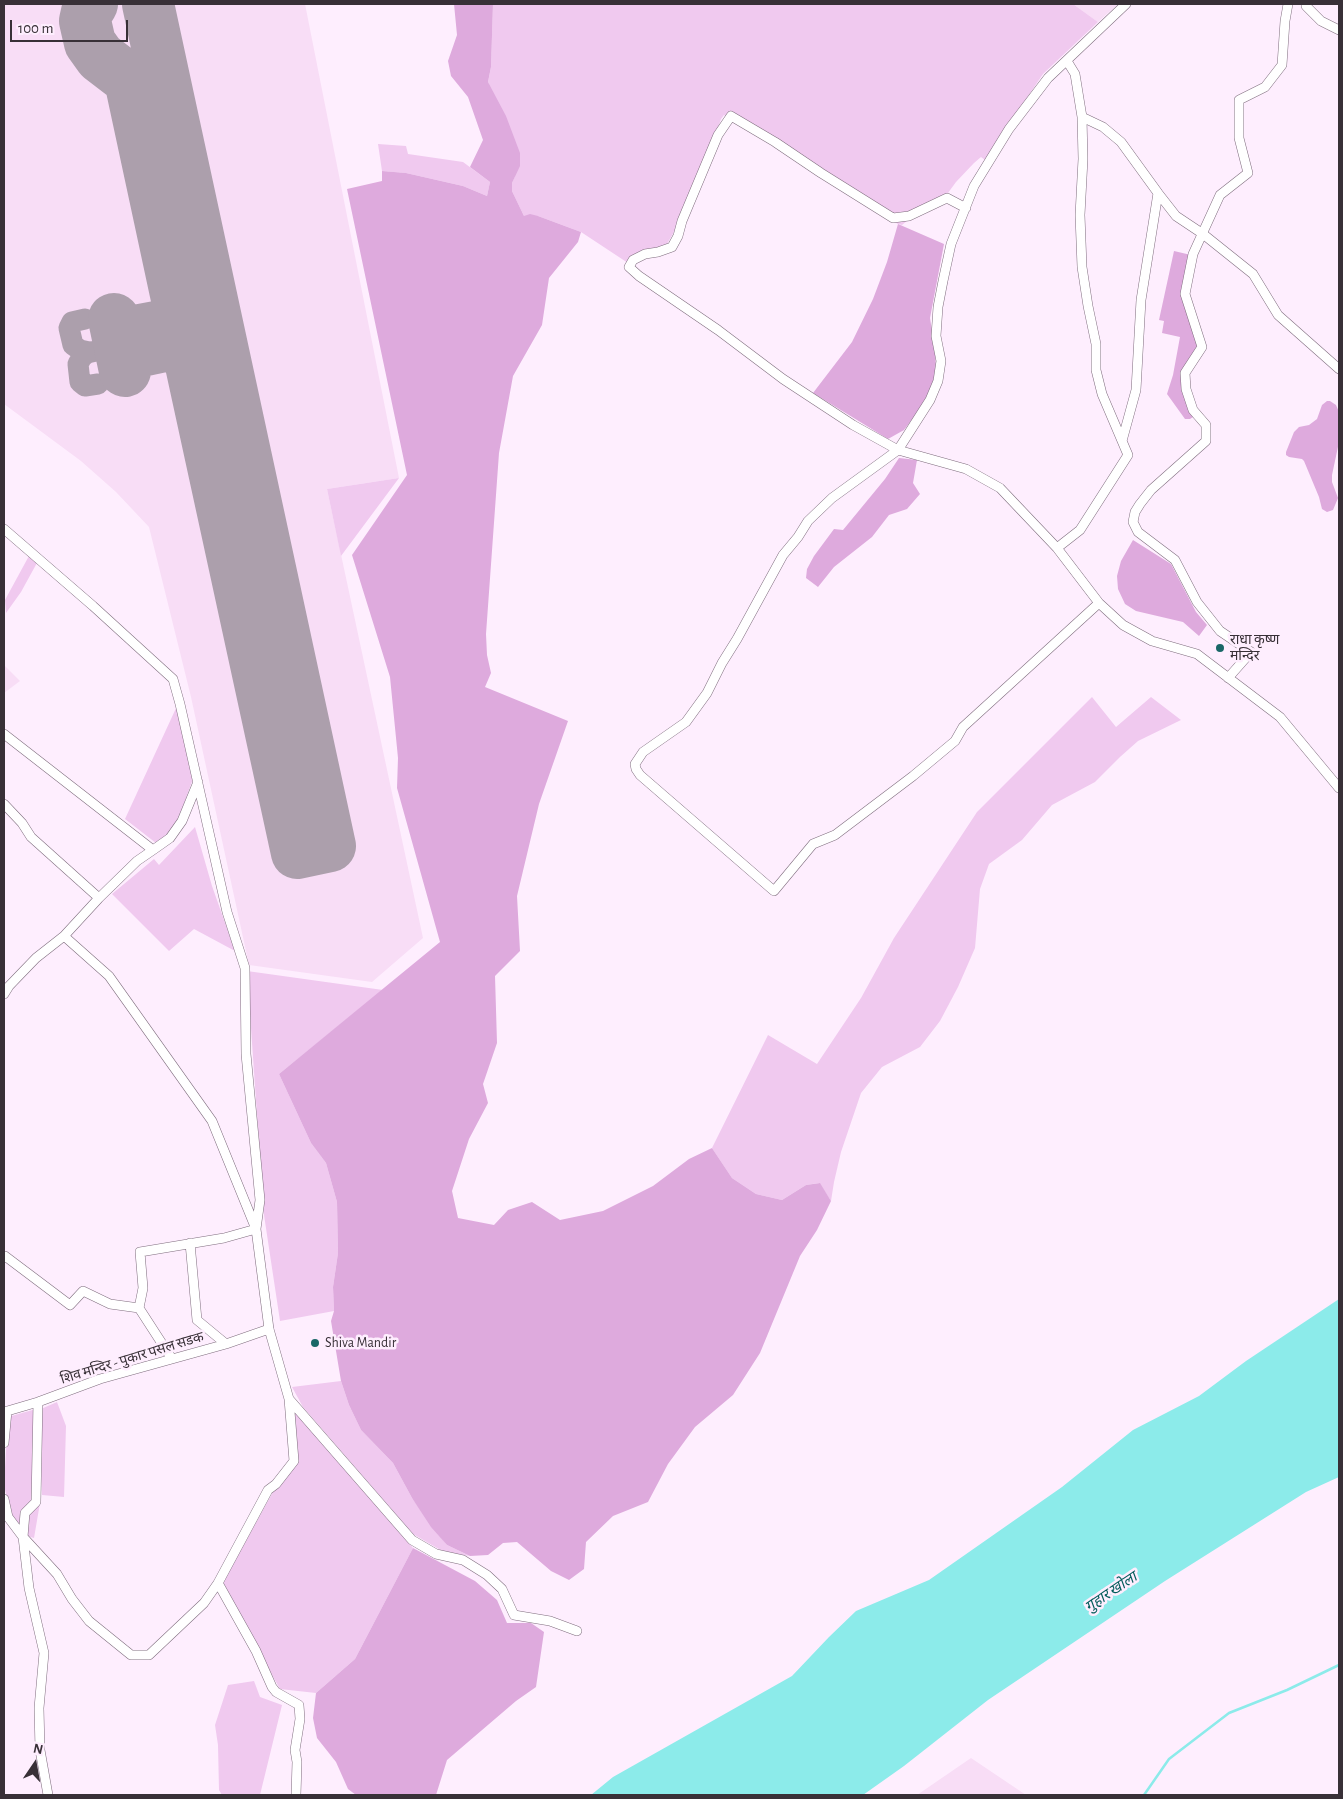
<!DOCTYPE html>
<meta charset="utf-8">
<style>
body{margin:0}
#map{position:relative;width:1343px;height:1799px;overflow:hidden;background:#feeefe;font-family:"Alegreya Sans",sans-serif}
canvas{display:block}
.frame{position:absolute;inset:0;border:5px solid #383037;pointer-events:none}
.north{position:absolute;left:10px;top:1739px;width:50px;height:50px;-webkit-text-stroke:4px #feeefe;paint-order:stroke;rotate:12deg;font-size:14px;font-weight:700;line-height:20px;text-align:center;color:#383037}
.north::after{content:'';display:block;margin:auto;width:18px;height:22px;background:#383037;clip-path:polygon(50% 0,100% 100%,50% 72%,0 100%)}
.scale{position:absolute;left:10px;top:20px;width:118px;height:22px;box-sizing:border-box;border:2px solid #383037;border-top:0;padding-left:6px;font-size:15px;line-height:18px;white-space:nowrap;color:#383037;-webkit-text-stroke:4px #feeefe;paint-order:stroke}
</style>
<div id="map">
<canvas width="1343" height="1799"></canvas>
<div class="frame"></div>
<div class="north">N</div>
<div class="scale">100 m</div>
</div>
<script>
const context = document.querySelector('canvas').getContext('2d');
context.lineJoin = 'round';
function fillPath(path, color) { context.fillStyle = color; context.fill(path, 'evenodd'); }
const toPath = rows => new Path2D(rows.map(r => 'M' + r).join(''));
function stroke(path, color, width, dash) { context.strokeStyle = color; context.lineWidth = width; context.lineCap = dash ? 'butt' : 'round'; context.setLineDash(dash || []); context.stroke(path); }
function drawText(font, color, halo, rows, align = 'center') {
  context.font = font + ' "Alegreya Sans","Noto Sans Devanagari",sans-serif'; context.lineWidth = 5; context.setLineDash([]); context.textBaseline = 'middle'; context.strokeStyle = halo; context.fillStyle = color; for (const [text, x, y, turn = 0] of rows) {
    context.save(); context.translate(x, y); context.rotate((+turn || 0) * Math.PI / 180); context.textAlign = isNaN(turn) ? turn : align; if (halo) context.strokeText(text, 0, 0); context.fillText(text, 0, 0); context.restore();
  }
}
fillPath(toPath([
 [4,4,305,4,399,478,327,489,423,938,372,982,249,965,191,697,149,527,116,492,81,461,4,404],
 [1073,4,1118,4,1098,22],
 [4,665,20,681,4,693],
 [971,1758,1026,1795,917,1795]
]), '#f8ddf6');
fillPath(toPath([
 [493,4,1073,4,1098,22,1043,74,985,160,981,157,974,163,956,182,937,208,909,219,902,225,898,224,724,115,721,119,712,145,679,223,667,244,628,263,581,232,538,216,524,216,512,191,512,183,515,176,488,82,491,67],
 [378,144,406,146,408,154,463,162,490,182,487,196,463,186,406,173,382,171],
 [399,478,341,556,327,489],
 [30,554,38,561,21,592,6,613,5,600],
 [1092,697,1116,727,1151,697,1181,720,1138,741,1120,757,1095,782,1052,805,1022,840,989,864,980,889,975,948,958,987,940,1021,920,1047,882,1067,861,1093,841,1152,834,1182,831,1201,819,1183,806,1185,782,1200,756,1194,732,1178,712,1148,768,1035,817,1064,861,998,894,938,977,812],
 [177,706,194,776,178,820,167,835,156,843,125,819],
 [195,827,212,886,235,951,194,929,169,951,112,894,154,859,159,865],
 [247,971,383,990,279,1074,311,1143,326,1163,337,1202,338,1253,333,1287,334,1311,280,1321,264,1215],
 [341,1381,349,1405,361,1430,393,1463,412,1498,447,1545,470,1556,444,1552,413,1534,303,1407,292,1387],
 [57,1402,66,1426,64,1497,42,1495,41,1409],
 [36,1409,34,1499,22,1510,20,1527,11,1516,4,1485,8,1417],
 [294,1411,413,1548,355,1659,316,1693,280,1689,240,1618,223,1582,273,1492,297,1462],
 [40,1503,34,1538,27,1536,27,1516],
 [254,1681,260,1697,282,1705,260,1795,222,1795,219,1790,218,1745,215,1725,228,1685]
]), '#f0c9ef');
fillPath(toPath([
 [454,4,493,4,491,67,488,82,506,116,520,153,520,166,512,183,512,191,524,216,530,214,538,216,581,232,578,242,549,278,542,325,513,376,499,453,486,634,487,655,491,673,485,687,568,721,539,804,517,896,520,951,495,976,497,1043,483,1084,488,1103,469,1139,452,1191,458,1218,494,1225,508,1210,532,1202,560,1220,603,1211,653,1186,689,1159,712,1148,732,1178,756,1194,782,1200,806,1185,820,1183,831,1201,817,1230,800,1256,760,1353,733,1395,695,1427,668,1464,648,1502,613,1516,586,1542,584,1569,569,1580,551,1571,517,1542,503,1543,488,1555,470,1556,447,1545,431,1527,412,1498,393,1463,361,1430,349,1405,341,1381,331,1321,334,1311,333,1287,338,1253,337,1202,326,1163,311,1143,279,1074,440,942,397,788,398,758,390,677,352,555,407,475,347,189,382,181,382,171,406,173,463,186,487,196,490,182,470,167,483,140,468,97,451,76,448,61,457,35],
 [898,224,944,244,930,318,935,350,936,370,932,385,926,401,904,430,888,439,813,393,852,342,873,299,887,262],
 [1174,251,1191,255,1183,294,1199,346,1183,368,1183,388,1193,417,1190,419,1185,419,1167,394,1173,375,1180,337,1162,333,1164,321,1159,320],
 [1327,401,1330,401,1336,405,1339,412,1339,442,1332,475,1332,482,1338,498,1333,510,1327,512,1322,509,1319,497,1304,461,1302,459,1289,457,1286,455,1286,452,1294,432,1299,427,1309,425,1317,419,1322,405],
 [899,458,917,460,913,483,920,494,907,509,889,515,872,537,834,567,818,587,806,578,807,569,814,556,834,529,843,530,885,479],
 [1133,540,1171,564,1196,612,1207,625,1199,636,1183,622,1136,611,1125,604,1118,589,1117,576,1121,561],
 [413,1548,475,1581,497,1600,507,1623,531,1623,544,1632,536,1687,516,1701,447,1760,436,1795,356,1795,348,1789,336,1762,317,1738,313,1718,316,1693,355,1659]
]), '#deaadd');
fillPath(toPath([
 [1339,1299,1339,1477,1306,1492,1165,1581,988,1700,904,1766,863,1795,591,1795,613,1777,792,1676,829,1637,856,1611,929,1580,1062,1487,1133,1430,1199,1396,1246,1361]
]), '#8cebea');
stroke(toPath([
 [1144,1795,1169,1759,1229,1713,1287,1690,1339,1665]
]), '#8cebea', 2.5);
stroke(toPath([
 [85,319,72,322,69,328,73,345,80,350,89,352],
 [169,335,179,329,185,324,190,317,193,305,193,297,181,236],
 [98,384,85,386,80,382,78,364,82,357,87,353,169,335,183,336,196,342,206,353,219,411]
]), '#ac9fac', 21);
stroke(toPath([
 [92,4,87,12,85,21,90,43,100,57,130,80,177,299,177,309,174,316,168,323,161,326,129,332,120,328,114,319,125,371,128,358,136,352,169,345,181,348,189,356,297,853,330,846,148,4]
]), '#ac9fac', 52);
const street = toPath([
 [1306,4,1306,6,1321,21,1339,30],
 [1082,117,1103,127,1121,142,1158,193,1176,216,1203,234,1253,274,1278,315,1339,369],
 [966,208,947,198,909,216,893,218,821,173,775,142,731,116,718,135,682,221,678,236,672,247,658,252,645,254,633,260,629,267,639,276,718,330,783,379,853,425,898,450,966,469,1000,488,1057,548,1099,603,1123,625,1152,641,1197,654,1280,717,1339,788],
 [1122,441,1136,390,1141,300,1158,193],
 [4,529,93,606,173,679,180,704,227,912,245,968,246,1054,260,1200,256,1229,269,1329,289,1399,294,1461,276,1484,268,1490,218,1583,256,1651,272,1687,276,1692,299,1705,300,1719,295,1750,297,1762,296,1795],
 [1057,548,1080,530,1128,455,1102,394,1096,370,1096,344,1088,306,1082,267,1080,215,1083,159,1082,117,1075,74,1067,61],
 [1099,603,963,727,955,741,913,776,835,835,813,844,774,891,640,775,636,769,635,764,643,752,686,722,707,693,722,663,737,639,783,555,798,537,808,521,832,498,898,450,930,400,938,381,941,361,936,336,938,307,943,281,951,244,974,186,1009,129,1048,78,1126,4],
 [1228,678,1251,652,1220,631,1197,602,1175,560,1138,532,1133,522,1135,512,1140,504,1151,490,1206,441,1206,425,1193,410,1186,389,1185,373,1202,347,1185,294,1193,254,1220,195,1248,173,1239,138,1239,100,1265,87,1282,65,1285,21,1288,4],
 [4,734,153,850,137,861,99,898,64,936,36,958,9,986,4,994],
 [4,804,22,823,31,837,99,898],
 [153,850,170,838,182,821,198,782],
 [64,936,109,976,212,1121,256,1229,224,1238,140,1252,143,1288,139,1308],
 [190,1243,197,1320,226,1344],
 [4,1258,5,1256,70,1305,83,1291,110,1304,139,1308,172,1359],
 [289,1399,412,1540,436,1554,463,1560,487,1575,502,1589,514,1615,550,1621,577,1631],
 [38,1402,36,1502,25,1513,23,1537,29,1588,44,1653,39,1708,40,1750,48,1795],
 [4,1412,38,1402,100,1379,226,1344,269,1329],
 [4,1443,7,1411],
 [4,1499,8,1517,23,1537,57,1574,72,1599,89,1621,131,1655,149,1655,204,1603,218,1583]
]);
stroke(street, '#7f6d7e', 10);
stroke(street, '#fff', 9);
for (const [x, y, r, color] of [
 [1220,648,5,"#196767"],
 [315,1343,5,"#196767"]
]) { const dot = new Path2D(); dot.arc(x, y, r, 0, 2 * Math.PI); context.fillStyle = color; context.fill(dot); stroke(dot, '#feeefe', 2); }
drawText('14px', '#383037', '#feeefe', [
 ["राधा कृष्ण",1230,640],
 ["मन्दिर",1230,656],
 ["Shiva Mandir",325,1343]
], 'left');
drawText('14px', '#383037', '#feeefe', [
 ["शिव मन्दिर - पुकार पसल सडक",132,1358,-17]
]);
drawText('italic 15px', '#035c5b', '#feeefe', [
 ["गुहार खोला",1111,1592,-34]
]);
</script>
